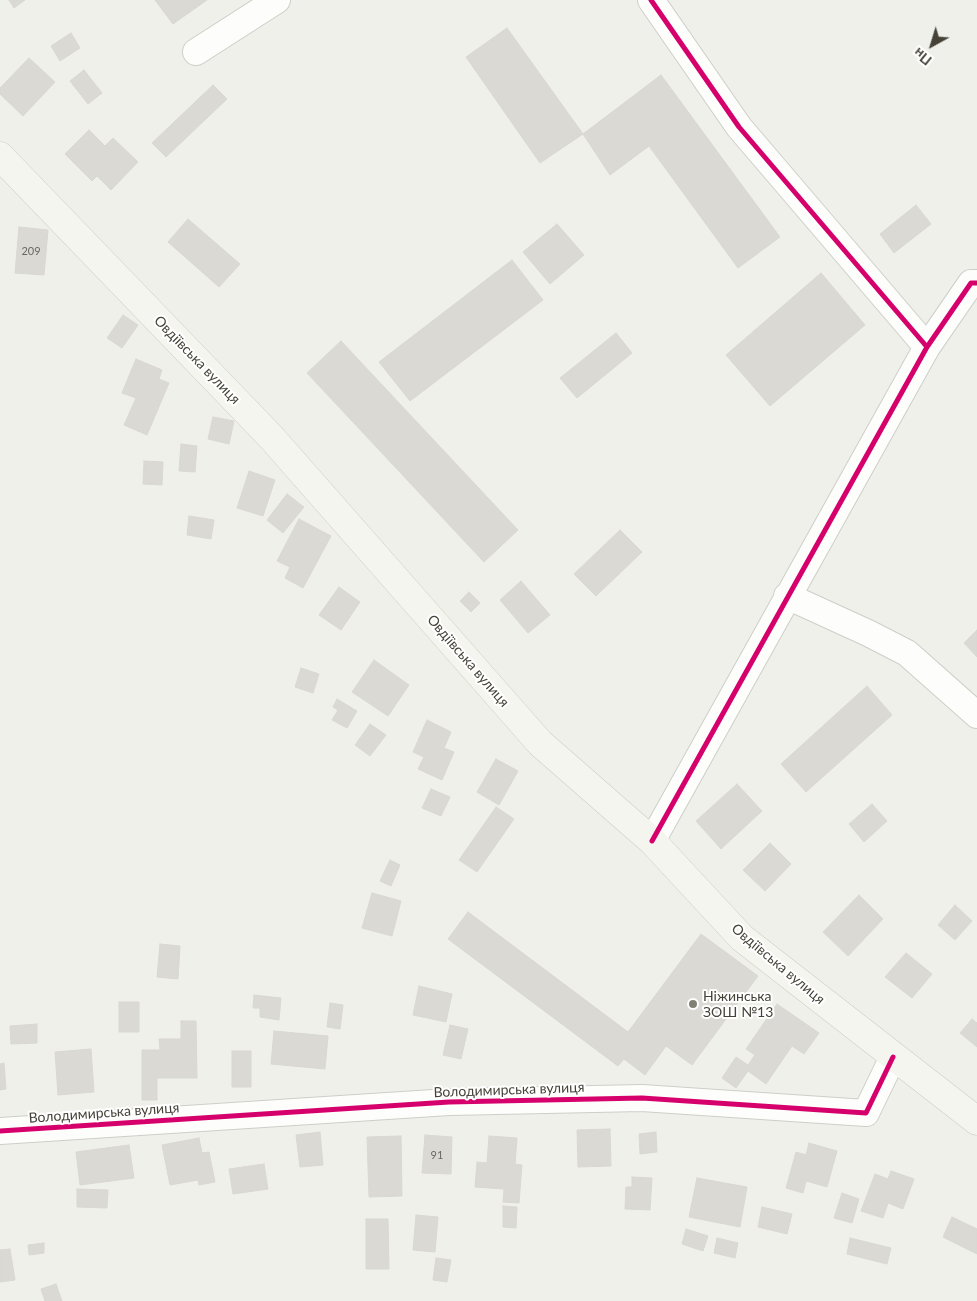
<!DOCTYPE html>
<meta charset="utf-8">
<style>
body{margin:0}
#map{position:relative;width:977px;height:1301px;overflow:hidden;background:#f0f0eb;font-family:Lato,sans-serif}
canvas{display:block}
.north{position:absolute;left:907px;top:20px;width:50px;height:50px;-webkit-text-stroke:4px #fff;paint-order:stroke;rotate:219deg;font-size:14px;font-weight:700;line-height:20px;text-align:center;color:#454338}
.north::after{content:'';display:block;margin:auto;width:18px;height:22px;background:#454338;clip-path:polygon(50% 0,100% 100%,50% 72%,0 100%)}
</style>
<div id="map">
<canvas width="977" height="1301"></canvas>
<div class="north">Пн</div>
</div>
<script>
const context = document.querySelector('canvas').getContext('2d');
context.lineJoin = 'round';
function fillPath(path, color) { context.fillStyle = color; context.fill(path, 'evenodd'); }
const toPath = rows => new Path2D(rows.map(r => 'M' + r).join(''));
function stroke(path, color, width, dash) { context.strokeStyle = color; context.lineWidth = width; context.lineCap = dash ? 'butt' : 'round'; context.setLineDash(dash || []); context.stroke(path); }
function drawText(font, color, halo, rows, align = 'center') {
  context.font = font + ' Lato,sans-serif'; context.lineWidth = 4; context.setLineDash([]); context.textBaseline = 'middle'; context.strokeStyle = halo; context.fillStyle = color; for (const [text, x, y, turn = 0] of rows) {
    context.save(); context.translate(x, y); context.rotate((+turn || 0) * Math.PI / 180); context.textAlign = isNaN(turn) ? turn : align; if (halo) context.strokeText(text, 0, 0); context.fillText(text, 0, 0); context.restore();
  }
}
const building = toPath([
 [9,0,25,0,14,8,9,0],
 [155,0,207,0,173,24,155,0],
 [507,28,583,134,540,163,466,57,507,28],
 [71,33,80,48,60,61,51,46,71,33],
 [29,58,55,82,23,116,0,94,0,88,29,58],
 [84,70,102,93,88,104,70,81,84,70],
 [661,75,780,237,738,268,649,146,610,175,583,134,661,75],
 [213,85,227,99,166,157,152,143,213,85],
 [89,130,105,146,113,138,138,162,111,190,97,176,92,181,65,154,89,130],
 [916,205,931,224,894,253,880,234,916,205],
 [188,219,240,264,219,287,168,242,188,219],
 [557,224,584,255,550,284,523,252,557,224],
 [19,227,48,230,44,275,15,273,19,227],
 [512,260,543,300,410,401,379,362,512,260],
 [821,273,865,325,770,406,726,355,821,273],
 [123,315,138,325,122,348,107,338,123,315],
 [616,333,632,353,577,398,560,378,616,333],
 [341,341,518,530,484,562,307,373,341,341],
 [136,359,162,370,159,379,169,383,147,435,124,425,136,398,122,393,136,359],
 [213,417,234,421,229,444,208,439,213,417],
 [181,444,197,446,195,472,179,471,181,444],
 [144,461,163,462,162,485,143,484,144,461],
 [249,471,275,480,263,516,237,508,249,471],
 [287,494,304,507,283,533,267,520,287,494],
 [189,516,214,520,211,539,187,535,189,516],
 [299,519,331,536,303,588,285,578,290,567,277,561,299,519],
 [620,530,642,552,596,596,574,574,620,530],
 [521,581,550,615,528,633,500,600,521,581],
 [339,587,360,602,341,630,319,615,339,587],
 [469,592,480,603,471,612,460,601,469,592],
 [977,630,977,657,964,643,977,630],
 [374,660,409,685,388,716,352,692,374,660],
 [301,668,319,674,313,693,295,687,301,668],
 [867,686,892,715,806,792,781,764,867,686],
 [337,699,357,711,347,728,332,720,338,710,333,707,337,699],
 [427,720,451,732,444,748,454,752,442,780,418,769,424,757,413,752,427,720],
 [370,724,386,735,370,756,355,745,370,724],
 [496,759,518,771,499,805,477,792,496,759],
 [737,784,762,811,721,849,696,821,737,784],
 [431,789,450,797,441,816,422,808,431,789],
 [872,804,887,821,864,842,849,824,872,804],
 [496,807,514,819,477,872,459,860,496,807],
 [770,843,791,864,765,891,743,870,770,843],
 [390,860,400,865,391,886,380,881,390,860],
 [372,893,401,901,392,936,362,928,372,893],
 [859,895,883,919,848,956,823,932,859,895],
 [955,905,972,921,955,940,938,925,955,905],
 [468,912,628,1032,701,934,758,976,692,1065,666,1046,645,1075,624,1059,618,1066,448,939,468,912],
 [160,944,180,946,178,979,157,977,160,944],
 [906,953,932,974,912,998,885,977,906,953],
 [419,986,452,994,446,1022,413,1015,419,986],
 [254,995,281,998,279,1020,260,1017,260,1008,253,1008,254,995],
 [119,1002,139,1002,139,1032,119,1032,119,1002],
 [330,1003,343,1005,340,1029,327,1027,330,1003],
 [777,1004,819,1033,804,1054,792,1046,766,1084,748,1071,736,1088,722,1078,736,1057,748,1065,755,1055,746,1049,777,1004],
 [972,1019,977,1023,977,1047,960,1033,972,1019],
 [181,1021,196,1021,197,1078,157,1078,157,1100,142,1100,142,1050,160,1050,159,1039,181,1039,181,1021],
 [37,1024,37,1043,11,1044,10,1026,37,1024],
 [450,1025,468,1029,461,1059,443,1055,450,1025],
 [274,1031,328,1036,325,1069,271,1064,274,1031],
 [91,1049,94,1092,58,1095,55,1052,91,1049],
 [232,1051,251,1051,251,1087,232,1087,232,1051],
 [4,1063,6,1089,0,1090,0,1064,4,1063],
 [610,1129,611,1166,578,1167,577,1130,610,1129],
 [320,1132,323,1165,300,1167,296,1135,320,1132],
 [656,1132,657,1152,640,1154,639,1134,656,1132],
 [425,1135,452,1137,451,1174,422,1173,425,1135],
 [401,1136,402,1196,369,1197,367,1137,401,1136],
 [489,1136,517,1138,515,1164,522,1165,519,1203,503,1202,504,1189,475,1187,477,1162,487,1163,489,1136],
 [199,1138,202,1153,209,1152,215,1182,199,1185,198,1180,170,1185,162,1145,199,1138],
 [809,1143,837,1151,827,1187,806,1181,803,1193,786,1188,796,1152,806,1155,809,1143],
 [129,1145,134,1178,80,1185,76,1152,129,1145],
 [264,1164,268,1189,233,1194,229,1169,264,1164],
 [891,1171,914,1179,903,1209,888,1203,883,1218,861,1211,875,1174,888,1179,891,1171],
 [632,1177,652,1178,650,1210,625,1209,626,1187,632,1187,632,1177],
 [697,1178,747,1187,740,1227,689,1217,697,1178],
 [77,1189,108,1190,107,1208,77,1207,77,1189],
 [842,1193,859,1199,852,1223,834,1218,842,1193],
 [503,1206,517,1207,516,1228,503,1227,503,1206],
 [762,1207,792,1214,787,1234,758,1227,762,1207],
 [416,1215,438,1217,435,1252,413,1250,416,1215],
 [952,1217,977,1229,977,1254,943,1237,952,1217],
 [366,1219,388,1219,389,1269,366,1269,366,1219],
 [686,1229,708,1236,703,1251,682,1244,686,1229],
 [717,1238,738,1243,735,1258,714,1253,717,1238],
 [850,1238,891,1248,887,1264,847,1254,850,1238],
 [44,1243,44,1253,29,1255,28,1245,44,1243],
 [10,1249,15,1280,0,1282,0,1250,10,1249],
 [436,1258,451,1260,447,1282,433,1280,436,1258],
 [56,1284,62,1301,45,1301,41,1289,56,1284]
]);
fillPath(building, '#dad9d4');
stroke(building, '#d8d7d1', 1);
const minor = toPath([
 [651,0,739,127,927,347],
 [196,52,277,0],
 [787,596,868,633,907,653,977,715],
 [652,841,927,347,971,283,977,283],
 [0,1131,449,1102,642,1098,866,1113,893,1057]
]);
const secondary = toPath([
 [0,156,271,437,540,743,652,841,742,938,977,1121]
]);
stroke(minor, '#cecec9', 28);
stroke(secondary, '#cecec3', 29);
stroke(minor, '#fdfdfc', 26);
stroke(secondary, '#f5f5f0', 28);
stroke(toPath([
 [651,0,739,127,927,347],
 [652,841,927,347,971,283,977,283],
 [0,1131,449,1102,642,1098,866,1113,893,1057]
]), '#d6006c', 5);
for (const [x, y, r, color] of [
 [693,1004,5,"#818077"]
]) { const dot = new Path2D(); dot.arc(x, y, r, 0, 2 * Math.PI); context.fillStyle = color; context.fill(dot); stroke(dot, '#fff', 2); }
drawText('11px', '#6b6960', null, [
 ["209",31,251],
 ["91",437,1155]
]);
drawText('14px', '#454338', '#fff', [
 ["Овдіївська вулиця",197,360,46],
 ["Овдіївська вулиця",468,661,49],
 ["Овдіївська вулиця",778,964,40],
 ["Володимирська вулиця",509,1090,-2],
 ["Володимирська вулиця",104,1113,-4]
]);
drawText('14px', '#454338', '#fff', [
 ["Ніжинська",703,996],
 ["ЗОШ №13",703,1012]
], 'left');
</script>
